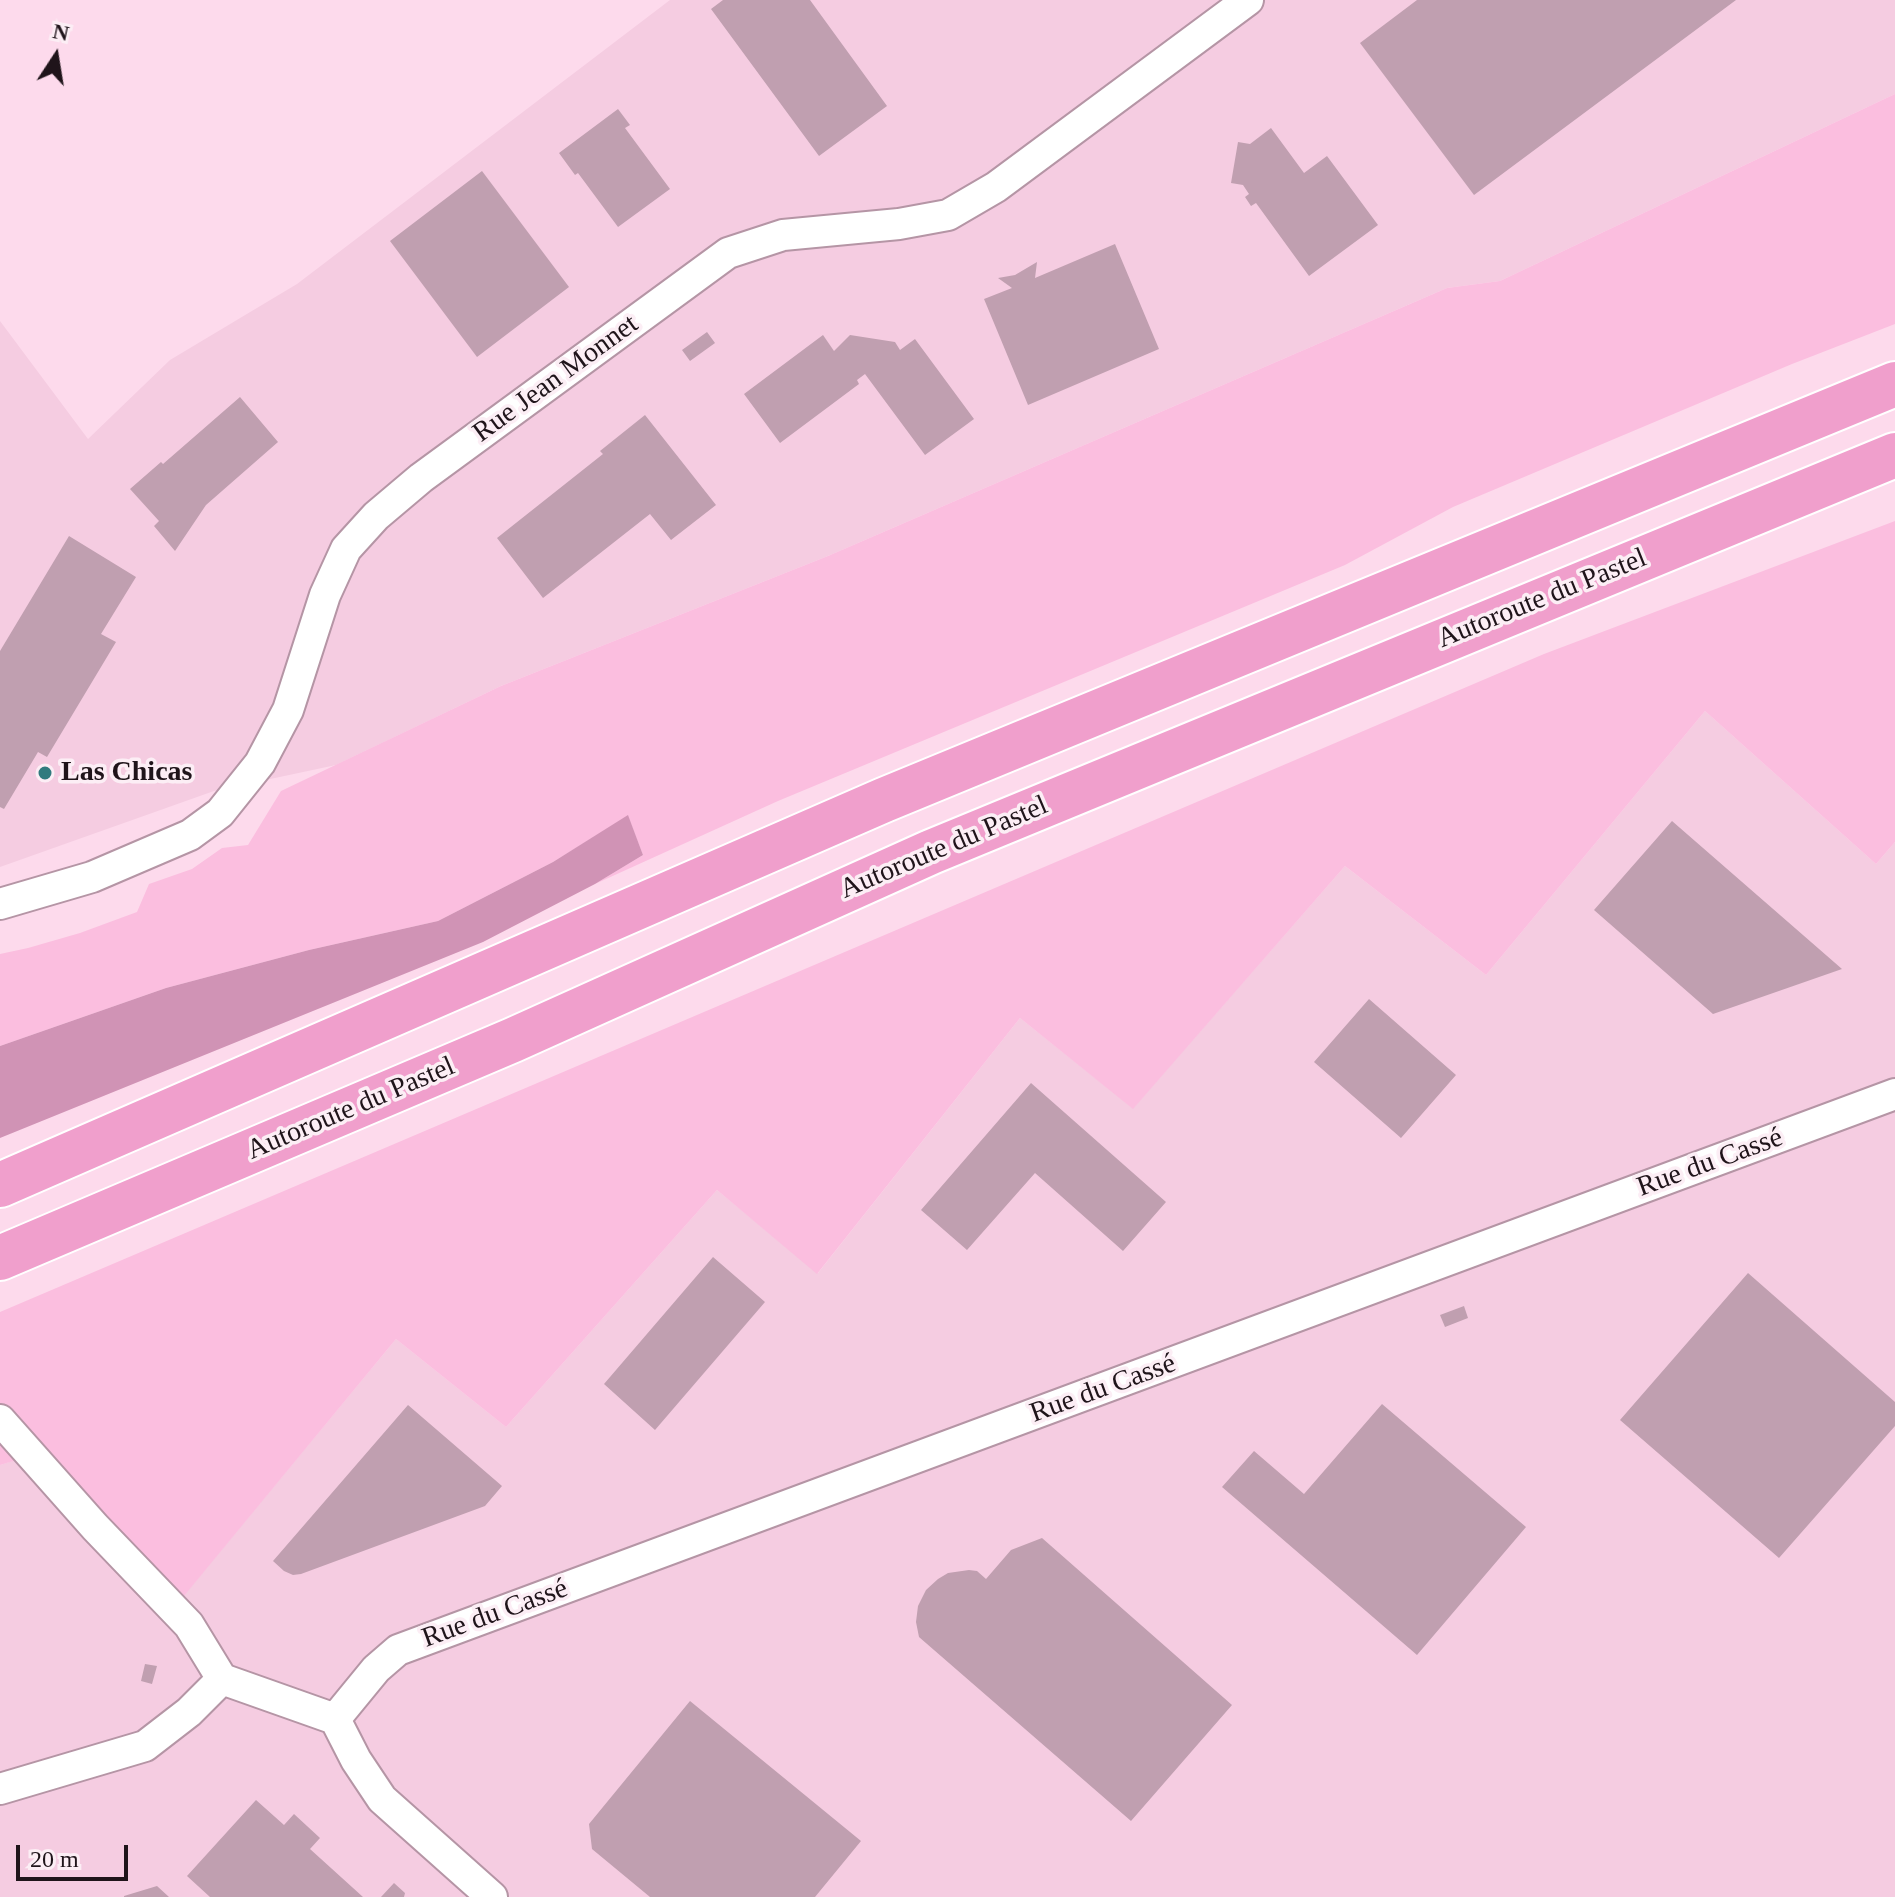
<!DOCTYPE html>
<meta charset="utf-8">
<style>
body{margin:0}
#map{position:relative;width:1895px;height:1897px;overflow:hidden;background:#fddaec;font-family:Georgia,serif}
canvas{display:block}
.north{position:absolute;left:16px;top:16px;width:80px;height:80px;-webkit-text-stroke:6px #fceef5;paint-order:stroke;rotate:12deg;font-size:22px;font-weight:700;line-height:32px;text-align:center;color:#1f141a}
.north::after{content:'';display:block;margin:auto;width:28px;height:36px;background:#1f141a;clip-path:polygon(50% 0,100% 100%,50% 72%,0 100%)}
.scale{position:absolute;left:16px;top:1845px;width:112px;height:36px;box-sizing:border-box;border:4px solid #1f141a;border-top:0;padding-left:10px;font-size:24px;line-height:28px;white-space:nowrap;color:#1f141a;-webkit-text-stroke:6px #fceef5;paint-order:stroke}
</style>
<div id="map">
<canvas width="1895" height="1897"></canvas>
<div class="north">N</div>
<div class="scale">20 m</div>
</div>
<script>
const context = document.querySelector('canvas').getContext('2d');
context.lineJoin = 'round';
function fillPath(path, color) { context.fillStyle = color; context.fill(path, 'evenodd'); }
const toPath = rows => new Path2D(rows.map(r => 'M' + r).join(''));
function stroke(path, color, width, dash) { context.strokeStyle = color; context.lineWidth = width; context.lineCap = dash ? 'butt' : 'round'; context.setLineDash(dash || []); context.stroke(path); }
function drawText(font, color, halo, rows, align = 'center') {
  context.font = font + ' Georgia,serif'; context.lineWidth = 7; context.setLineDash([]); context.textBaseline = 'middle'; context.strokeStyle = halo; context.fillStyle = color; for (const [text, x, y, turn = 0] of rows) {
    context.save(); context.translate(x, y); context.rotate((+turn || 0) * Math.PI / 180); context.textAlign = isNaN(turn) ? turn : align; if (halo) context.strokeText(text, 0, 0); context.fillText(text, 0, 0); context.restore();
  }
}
fillPath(toPath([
 [670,0,1895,0,1895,94,1500,281,1447,288,828,556,501,686,336,765,214,791,0,867,0,321,88,439,170,360,297,284],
 [1705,711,1876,864,1895,842,1895,1897,0,1897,0,1465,30,1455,179,1601,396,1339,506,1427,717,1190,818,1273,1020,1018,1133,1108,1345,866,1486,975]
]), '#f5cce1');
fillPath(toPath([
 [1895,94,1895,324,1792,364,1453,507,1345,565,778,801,595,884,643,855,628,816,553,862,438,921,309,950,166,988,0,1046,0,954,28,948,80,933,137,912,149,884,192,869,222,848,248,845,281,791,501,686,828,556,1447,288,1500,281],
 [1895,521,1895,842,1876,864,1705,711,1486,975,1345,866,1133,1109,1020,1018,817,1274,717,1190,506,1427,396,1339,179,1602,30,1456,0,1465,0,1312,1544,654]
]), '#fbbedf');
fillPath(toPath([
 [628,815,643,855,595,884,483,942,0,1138,0,1046,166,988,309,950,438,921,553,862]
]), '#d093b5');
fillPath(toPath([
 [723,0,810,0,887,106,819,156,711,9],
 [1417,0,1736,0,1474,195,1360,43],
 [618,109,630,125,625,128,670,189,618,227,578,173,575,175,559,153],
 [1271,128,1304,173,1327,156,1378,225,1309,276,1256,203,1251,206,1245,197,1249,194,1243,185,1231,183,1238,142,1250,144],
 [482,171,569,287,477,357,390,241],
 [1115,244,1159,349,1028,405,984,299,1012,288,998,278,1015,275,1037,262,1035,278],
 [707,332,715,343,690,361,682,350],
 [823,335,834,351,850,335,895,342,900,350,915,339,974,419,925,455,865,374,857,380,859,384,780,443,744,394],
 [240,397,278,442,206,505,175,551,154,526,159,521,130,489,161,462,163,464],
 [645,415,716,505,671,540,650,514,543,598,497,538,603,454,600,451],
 [69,536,136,577,101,634,116,642,47,757,38,752,4,809,0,807,0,651],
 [1672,821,1842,969,1713,1014,1594,910],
 [1369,999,1456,1075,1401,1138,1314,1062],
 [1031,1083,1166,1202,1123,1251,1035,1173,967,1250,921,1210],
 [713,1257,765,1302,655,1430,604,1384],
 [1748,1273,1895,1402,1895,1426,1779,1558,1620,1420],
 [1464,1306,1468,1318,1445,1327,1440,1315],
 [1382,1404,1526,1527,1417,1655,1222,1487,1254,1451,1304,1494],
 [408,1405,502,1486,485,1506,301,1574,293,1575,284,1571,273,1561],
 [1042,1538,1232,1705,1131,1821,919,1637,916,1622,918,1606,926,1590,938,1579,948,1573,969,1570,977,1571,986,1579,1011,1550],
 [145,1664,157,1666,152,1684,141,1681],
 [690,1701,861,1841,815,1897,650,1897,592,1849,589,1824],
 [256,1800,284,1825,294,1814,320,1838,310,1849,363,1897,210,1897,187,1876],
 [394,1883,405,1893,404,1897,381,1897],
 [157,1886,169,1897,124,1897,124,1896]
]), '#c09fb0');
const minor = toPath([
 [0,904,92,877,190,835,220,813,260,763,288,710,325,595,346,549,376,516,421,478,728,253,783,235,899,224,948,215,996,187,1248,0],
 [0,1420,95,1527,189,1625,222,1679,335,1719,356,1760,382,1799,492,1897],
 [335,1719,376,1669,398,1650,1895,1094],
 [0,1789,145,1746,189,1712,222,1679]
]);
const motorway = toPath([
 [0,1185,884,800,1895,384],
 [0,1258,513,1040,931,852,1895,455]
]);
stroke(minor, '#b595a5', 34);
stroke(motorway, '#fff', 48);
stroke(minor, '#fff', 30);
stroke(motorway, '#f09fcc', 44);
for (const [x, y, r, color] of [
 [45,773,8,"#317a7e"]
]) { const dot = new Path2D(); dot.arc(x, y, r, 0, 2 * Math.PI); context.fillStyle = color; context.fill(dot); stroke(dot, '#fceef5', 3); }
drawText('28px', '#1f141a', '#fceef5', [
 ["Rue Jean Monnet",556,379,-36],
 ["Autoroute du Pastel",1542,599,-22],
 ["Autoroute du Pastel",944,848,-23],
 ["Autoroute du Pastel",351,1109,-23],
 ["Rue du Cassé",1710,1163,-20],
 ["Rue du Cassé",1103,1389,-20],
 ["Rue du Cassé",495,1614,-20]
]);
drawText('bold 28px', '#1f141a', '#fceef5', [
 ["Las Chicas",61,773]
], 'left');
</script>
